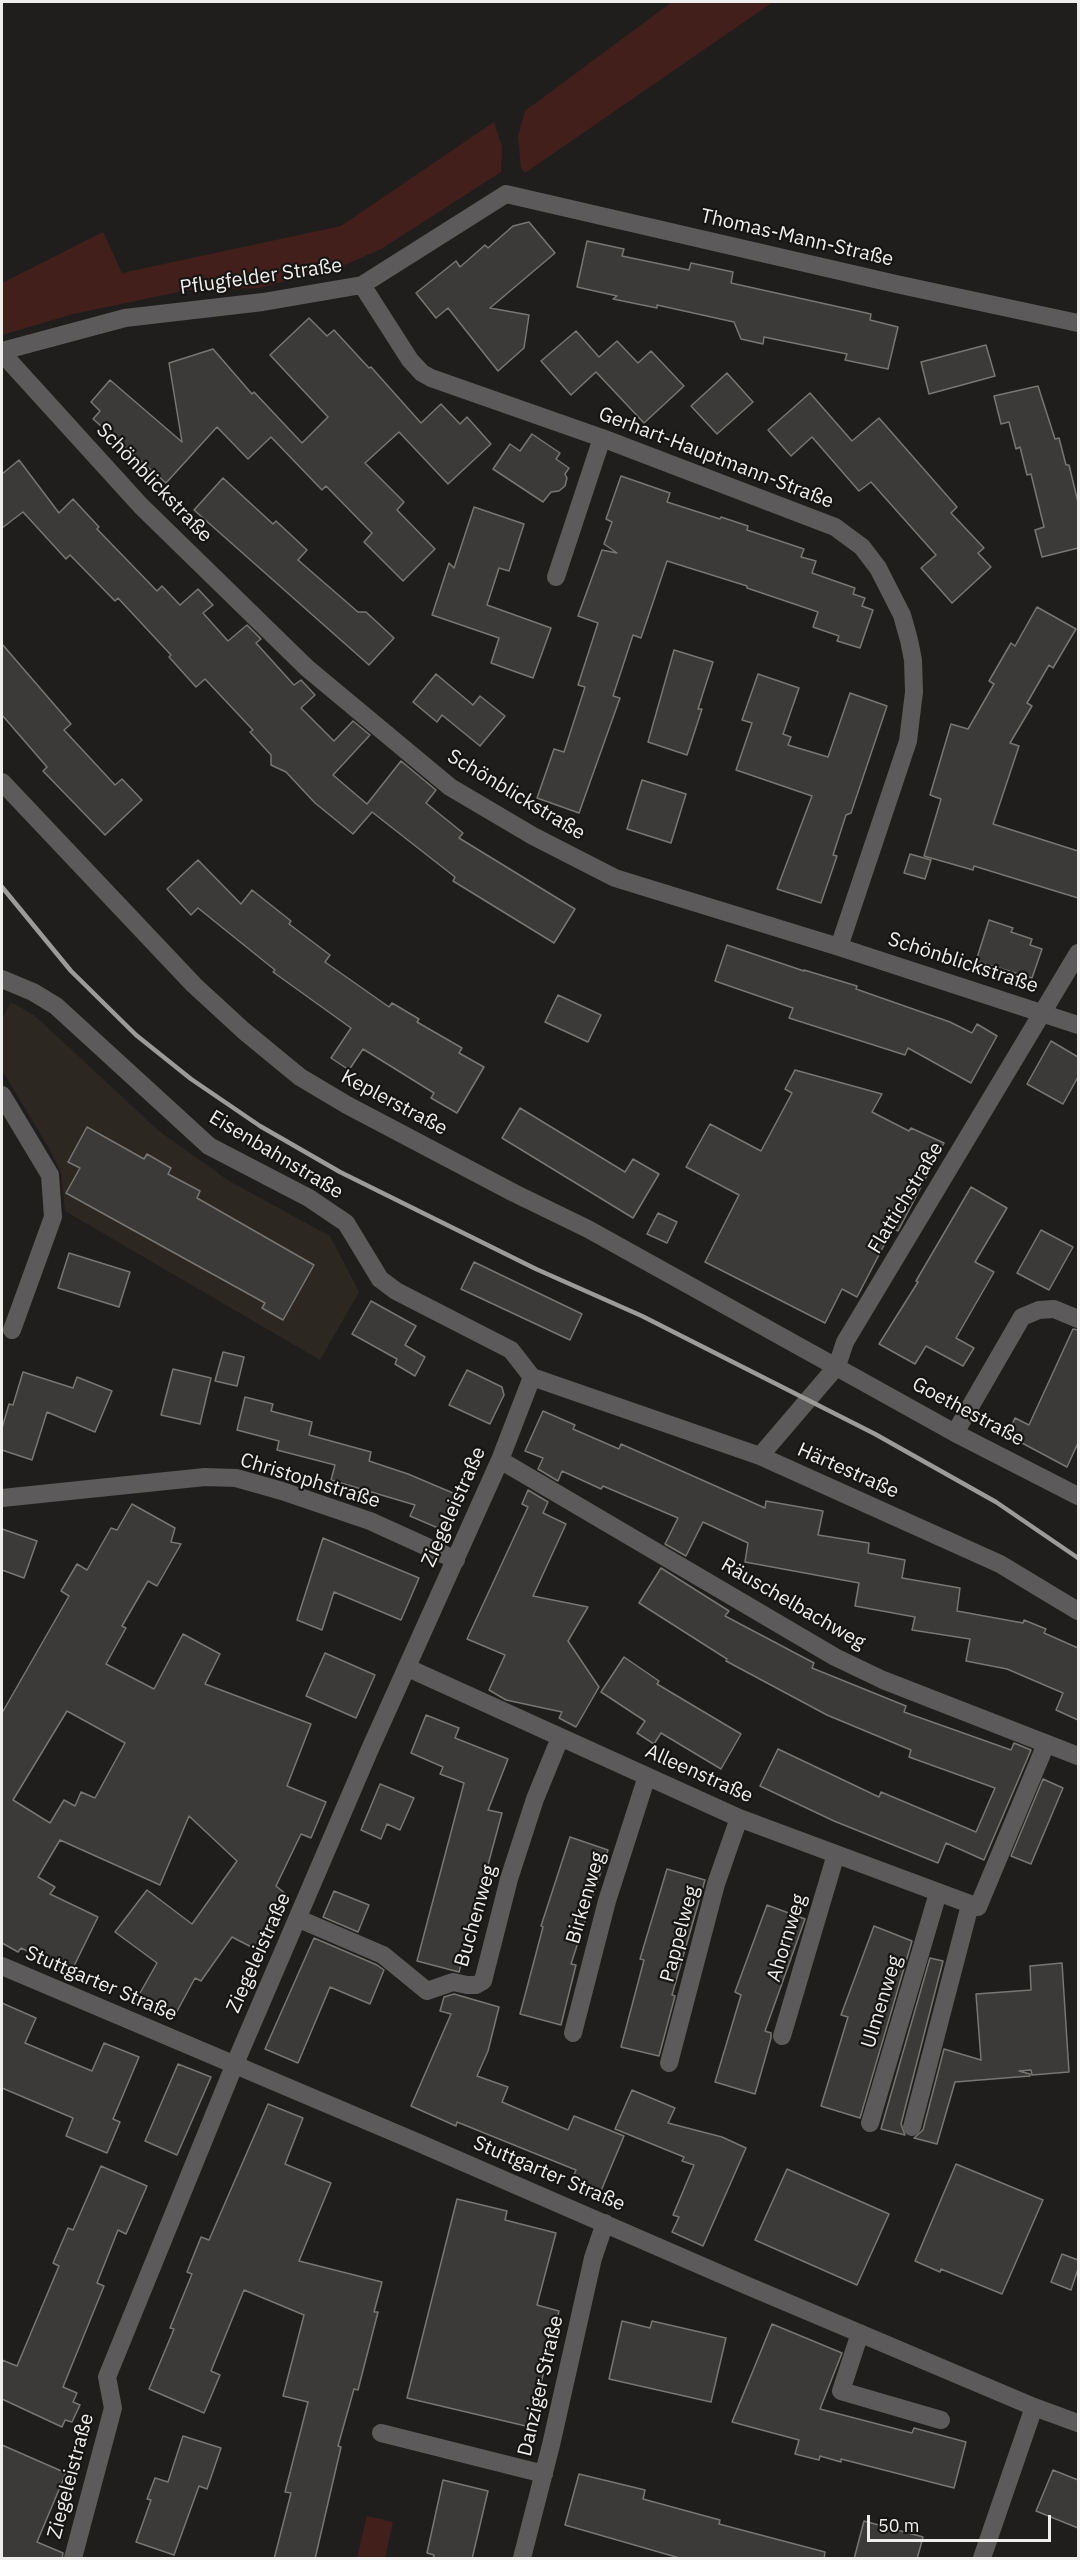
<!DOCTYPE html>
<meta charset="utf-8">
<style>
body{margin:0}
#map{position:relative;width:1080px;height:2560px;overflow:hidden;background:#201e1c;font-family:"IBM Plex Sans",sans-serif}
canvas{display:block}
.frame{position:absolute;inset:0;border:3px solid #efeeed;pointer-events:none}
.scale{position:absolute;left:867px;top:2515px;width:184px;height:27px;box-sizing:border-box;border:3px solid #efeeed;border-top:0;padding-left:8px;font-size:18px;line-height:21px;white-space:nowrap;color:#efeeed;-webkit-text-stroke:4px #171513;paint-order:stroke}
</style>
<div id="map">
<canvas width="1080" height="2560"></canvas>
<div class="frame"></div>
<div class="scale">50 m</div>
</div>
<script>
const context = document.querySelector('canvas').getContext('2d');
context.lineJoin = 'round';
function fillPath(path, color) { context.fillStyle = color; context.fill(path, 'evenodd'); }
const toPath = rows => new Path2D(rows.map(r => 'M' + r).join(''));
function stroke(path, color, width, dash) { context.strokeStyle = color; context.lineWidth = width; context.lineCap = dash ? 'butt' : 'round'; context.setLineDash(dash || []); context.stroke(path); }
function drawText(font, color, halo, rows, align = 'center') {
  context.font = font + ' "IBM Plex Sans",sans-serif'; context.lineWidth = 4.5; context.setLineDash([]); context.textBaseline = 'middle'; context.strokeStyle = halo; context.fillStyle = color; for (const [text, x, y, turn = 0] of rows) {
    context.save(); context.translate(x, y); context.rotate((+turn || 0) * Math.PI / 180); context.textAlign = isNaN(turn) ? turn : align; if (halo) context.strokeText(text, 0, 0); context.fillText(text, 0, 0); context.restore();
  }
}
fillPath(toPath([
 [11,1002,34,1015,159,1131,229,1181,330,1236,359,1292,320,1360,65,1211,61,1173,49,1148,2,1070,2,1019]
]), '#2d2721');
fillPath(toPath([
 [672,2,773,2,525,173,521,168,518,136,525,111],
 [494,122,502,147,501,172,381,249,340,267,259,288,188,290,73,314,2,335,2,283,103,232,122,273,341,226],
 [367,2516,393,2522,385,2558,357,2558]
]), '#431f1c');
const building = toPath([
 [529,222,555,253,490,308,529,315,524,348,498,371,448,308,436,318,416,293,456,261,460,267,485,245,488,248,513,226,529,222],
 [587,241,624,249,622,256,689,270,691,263,733,272,731,283,871,314,870,320,898,327,888,369,845,360,847,354,764,337,763,344,741,339,734,322,657,305,657,308,613,299,617,296,577,287,587,241],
 [309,318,327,336,334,330,369,368,371,367,421,423,441,404,460,424,467,417,491,444,448,484,399,432,365,463,404,502,397,510,435,549,403,581,364,542,372,533,326,486,322,490,271,437,248,459,217,427,166,483,93,419,100,411,91,402,110,380,182,442,169,363,213,349,252,394,254,392,302,443,328,417,270,355,309,318],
 [576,331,599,357,617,341,638,363,651,351,684,386,644,423,596,372,571,395,541,361,576,331],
 [986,345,995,376,929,394,921,362,986,345],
 [727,373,753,402,717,434,691,406,727,373],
 [1038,386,1055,439,1059,438,1066,465,1069,465,1078,502,1078,548,1042,557,1035,530,1044,527,1031,474,1027,475,1020,447,1016,449,1009,422,1001,424,994,396,1038,386],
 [810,393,852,441,879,418,957,507,951,513,984,548,978,553,991,567,952,603,921,568,936,555,871,482,859,491,812,437,791,456,768,430,810,393],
 [532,434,560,453,556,459,569,468,565,474,567,478,565,486,559,491,551,492,543,502,493,469,510,444,520,451,532,434],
 [19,460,59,513,73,499,99,527,97,529,157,591,162,586,180,605,198,589,213,605,203,613,228,641,247,625,261,639,256,643,294,685,301,680,315,695,301,708,334,741,353,721,370,735,333,775,367,804,401,761,436,790,426,803,463,833,459,838,575,909,554,943,453,881,455,877,372,812,353,834,315,803,286,772,271,765,271,755,250,732,253,730,205,679,196,687,169,657,171,655,118,598,115,601,70,555,66,559,23,512,2,528,2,474,19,460],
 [621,476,670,493,667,502,720,519,721,517,748,526,747,530,804,549,801,557,816,561,812,573,855,588,853,594,865,598,862,606,873,610,860,648,837,641,839,636,813,627,818,612,747,588,747,586,667,561,641,638,633,635,613,696,620,698,579,813,537,798,554,749,564,752,585,687,578,685,598,623,578,616,602,550,617,553,604,544,612,522,606,519,621,476],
 [223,478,273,524,276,521,307,550,298,560,358,612,366,612,394,638,369,665,194,510,223,478],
 [474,507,524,524,509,571,499,568,487,605,551,628,533,678,491,663,499,638,432,615,449,563,454,568,474,507],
 [1037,607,1076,629,1053,668,1049,665,1027,703,1032,706,1010,743,1019,746,993,824,1078,851,1078,898,974,866,973,870,924,856,941,799,930,795,951,724,968,729,994,684,989,681,1011,643,1015,646,1037,607],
 [2,644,71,724,64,730,115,785,122,779,142,800,105,835,43,771,47,767,2,715,2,644],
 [674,650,713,662,698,709,702,709,687,755,648,742,674,650],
 [436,674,473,705,480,696,505,716,480,746,442,715,437,722,413,702,436,674],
 [758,674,799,688,783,734,791,737,788,745,828,757,850,693,887,706,851,813,846,815,833,855,837,856,821,903,777,889,812,796,736,770,752,723,742,720,758,674],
 [642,780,686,794,671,843,627,829,642,780],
 [910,854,931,860,925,879,904,873,910,854],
 [198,860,241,904,252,890,291,921,289,924,330,955,325,962,389,1007,392,1003,419,1019,417,1022,462,1048,459,1053,484,1067,457,1113,431,1098,434,1093,363,1049,349,1070,331,1058,351,1028,273,972,275,970,198,908,191,915,167,889,198,860],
 [989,920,1013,928,1011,932,1032,939,1030,945,1042,949,1032,978,976,961,989,920],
 [727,945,804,971,804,970,857,986,856,989,950,1022,972,1033,977,1024,997,1036,971,1083,908,1048,905,1055,789,1018,793,1008,715,981,727,945],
 [558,995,601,1015,588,1042,545,1022,558,995],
 [1051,1041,1078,1057,1078,1077,1063,1104,1027,1084,1051,1041],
 [795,1070,882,1094,872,1112,909,1131,911,1128,944,1143,898,1231,893,1228,857,1297,842,1289,825,1323,705,1262,739,1195,686,1167,710,1124,761,1151,792,1093,785,1089,795,1070],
 [520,1108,625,1172,633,1159,659,1174,633,1218,502,1138,520,1108],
 [87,1127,144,1159,147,1154,171,1168,168,1174,200,1191,197,1198,314,1265,283,1320,262,1308,265,1303,66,1193,80,1168,68,1162,87,1127],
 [971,1187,1007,1208,975,1262,994,1272,956,1338,974,1348,963,1366,926,1346,915,1364,879,1344,918,1282,916,1281,971,1187],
 [658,1213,677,1222,667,1243,647,1234,658,1213],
 [1041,1230,1073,1247,1049,1290,1017,1273,1041,1230],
 [69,1253,130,1272,119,1307,58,1288,69,1253],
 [474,1262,582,1314,570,1340,461,1289,474,1262],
 [371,1301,416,1326,405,1345,425,1357,415,1376,395,1364,397,1359,352,1334,371,1301],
 [1073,1329,1078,1330,1078,1443,1067,1467,1007,1435,1015,1418,1029,1425,1073,1329],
 [223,1352,244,1357,237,1386,215,1381,223,1352],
 [173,1369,211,1378,200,1424,161,1415,173,1369],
 [467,1370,502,1387,504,1395,490,1424,449,1405,467,1370],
 [23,1372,73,1388,77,1377,112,1391,95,1432,47,1412,32,1460,2,1450,2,1428,9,1404,13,1405,23,1372],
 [245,1397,273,1404,271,1411,312,1422,309,1435,371,1452,369,1461,408,1474,460,1496,445,1531,410,1516,415,1505,331,1480,335,1465,277,1450,279,1441,237,1430,245,1397],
 [543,1411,575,1425,573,1429,619,1449,621,1444,765,1508,766,1501,823,1511,818,1535,869,1543,868,1553,905,1560,902,1578,960,1588,957,1611,1023,1623,1024,1620,1046,1629,1044,1633,1078,1648,1078,1720,1056,1710,1063,1693,1007,1669,966,1661,970,1639,912,1630,915,1617,855,1606,859,1583,745,1562,748,1543,703,1522,686,1556,665,1544,678,1518,603,1486,601,1489,562,1471,558,1481,538,1469,543,1458,525,1451,543,1411],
 [528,1490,548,1502,543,1513,566,1524,533,1596,588,1607,568,1641,599,1687,576,1727,559,1718,562,1712,506,1700,489,1690,505,1655,467,1639,528,1507,522,1504,528,1490],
 [132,1504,175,1528,171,1542,181,1544,157,1586,148,1581,122,1626,126,1628,106,1664,154,1689,183,1634,220,1654,205,1684,311,1724,287,1786,326,1802,311,1838,301,1834,276,1886,287,1895,261,1952,232,1937,201,1981,195,1978,175,2015,136,2000,157,1963,115,1932,147,1890,192,1924,237,1861,189,1816,160,1885,60,1840,38,1877,55,1887,50,1894,98,1917,71,1972,21,1948,18,1952,2,1943,2,1713,69,1596,61,1591,77,1564,87,1570,111,1528,117,1530,132,1504],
 [67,1711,125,1743,95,1798,81,1792,75,1806,64,1800,50,1823,13,1800,67,1711],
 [2,1529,37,1541,24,1578,2,1570,2,1529],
 [323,1538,419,1578,401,1620,334,1592,322,1630,297,1620,323,1538],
 [661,1568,729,1611,725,1616,814,1663,812,1668,906,1706,904,1712,1011,1750,1014,1743,1031,1750,984,1860,946,1843,938,1863,834,1821,760,1786,778,1749,879,1797,881,1792,976,1832,995,1788,909,1757,911,1750,827,1715,726,1661,727,1659,639,1603,661,1568],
 [325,1653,375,1675,356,1718,306,1696,325,1653],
 [624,1657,659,1681,657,1684,741,1734,721,1769,661,1733,654,1744,637,1733,645,1721,601,1692,624,1657],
 [426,1715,459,1728,455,1738,508,1759,488,1810,502,1813,459,1972,417,1961,464,1783,440,1774,443,1767,411,1753,426,1715],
 [1043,1779,1063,1788,1031,1864,1011,1856,1043,1779],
 [380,1784,414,1798,400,1830,387,1824,381,1839,361,1830,380,1784],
 [570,1837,608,1850,571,1964,576,1965,561,2025,520,2014,543,1927,541,1926,570,1837],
 [667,1869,705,1880,672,1995,675,1996,659,2056,621,2047,644,1960,640,1959,667,1869],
 [334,1891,369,1905,358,1932,323,1917,334,1891],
 [767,1905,805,1919,765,2031,771,2033,771,2038,755,2094,715,2082,741,1995,735,1992,767,1905],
 [874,1926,912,1941,860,2118,821,2106,848,2017,841,2015,874,1926],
 [314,1938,377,1965,384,1970,370,2004,330,1987,298,2063,265,2049,314,1938],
 [930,1958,943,1961,901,2124,905,2135,881,2129,930,1958],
 [1062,1963,1069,2072,1032,2075,1031,2070,1019,2071,1030,2074,1030,2076,955,2082,937,2144,914,2138,923,2130,944,2049,981,2060,976,1994,1031,1990,1030,1966,1062,1963],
 [454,1994,499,2007,488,2051,477,2076,508,2087,502,2102,568,2130,574,2116,624,2136,598,2198,569,2186,576,2170,457,2122,456,2126,411,2106,451,2014,440,2011,444,1997,454,1994],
 [2,2003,36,2018,25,2043,92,2071,104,2043,139,2057,113,2119,120,2122,107,2153,66,2136,73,2118,2,2088,2,2003],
 [178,2064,211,2077,177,2155,145,2141,178,2064],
 [632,2090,675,2108,668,2123,722,2137,746,2148,703,2246,672,2232,679,2217,673,2215,694,2165,682,2161,684,2157,615,2129,632,2090],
 [268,2104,303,2118,285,2164,331,2183,299,2261,382,2282,374,2312,378,2312,358,2390,354,2389,338,2446,341,2447,315,2559,274,2559,291,2493,285,2492,308,2402,283,2396,304,2315,244,2290,211,2371,220,2375,204,2413,149,2389,174,2329,170,2328,192,2274,187,2272,201,2237,209,2240,268,2104],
 [956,2164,1043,2200,1002,2294,941,2269,940,2272,915,2261,956,2164],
 [101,2166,147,2186,126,2234,118,2230,97,2283,104,2286,63,2387,77,2393,73,2402,80,2405,72,2422,65,2420,62,2427,2,2399,2,2360,17,2366,59,2266,53,2263,68,2228,73,2230,101,2166],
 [787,2169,889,2214,857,2285,755,2240,787,2169],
 [457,2199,507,2211,505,2220,556,2233,537,2305,559,2311,530,2427,407,2398,457,2199],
 [1062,2254,1078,2260,1078,2269,1071,2290,1051,2282,1062,2254],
 [622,2321,650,2328,652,2321,726,2338,711,2402,609,2379,622,2321],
 [772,2324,842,2353,820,2409,912,2433,914,2428,966,2442,954,2488,841,2459,841,2462,820,2456,819,2460,795,2454,799,2440,732,2422,772,2324],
 [183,2436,221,2448,207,2489,199,2486,174,2555,136,2542,151,2500,147,2499,155,2478,168,2482,183,2436],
 [2,2445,66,2473,37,2542,63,2553,62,2559,2,2559,2,2445],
 [1053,2470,1078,2480,1078,2528,1036,2511,1053,2470],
 [579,2474,645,2490,643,2499,720,2520,719,2524,825,2552,824,2559,683,2559,565,2525,579,2474],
 [443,2480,488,2491,472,2559,433,2559,434,2555,427,2553,443,2480],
 [864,2521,923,2537,917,2559,854,2559,864,2521]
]);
fillPath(building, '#3b3a38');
stroke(building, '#787673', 1.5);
stroke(toPath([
 [362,285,410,360,422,373,431,378,602,438,835,527,862,547,878,568,902,615,909,640,913,660,914,692,908,741,839,947],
 [2,351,125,318,263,302,362,285,506,194,896,284,1078,323],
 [2,353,141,506,307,668,450,787,533,836,615,878,839,947,1078,1025],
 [556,577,602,438],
 [2,782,194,985,244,1031,300,1077,347,1105,514,1193,588,1229,955,1433,1078,1496],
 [2,979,33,992,56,1006,209,1146,309,1198,346,1223,380,1279,396,1291,511,1350,532,1377,760,1456,1000,1564,1078,1611],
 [2,1095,50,1175,53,1217,12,1330],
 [955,1433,1022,1317,1039,1310,1054,1309,1078,1319],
 [760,1456,837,1366,845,1342,1078,953],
 [500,1460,835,1657,883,1680,1078,1756],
 [2,1498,205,1477,236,1478,282,1491,370,1521,456,1560],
 [408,1668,739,1818,978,1907,1046,1744],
 [299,1919,383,1955,427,1991,453,1982,467,1985,476,1985,483,1981,509,1879,535,1799,560,1738],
 [2,1966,412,2140,748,2286,1034,2407,1078,2423],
 [573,2033,607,1901,647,1776],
 [782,2036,836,1854],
 [669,2063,716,1884,739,1818],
 [870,2123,938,1893],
 [912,2127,970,1905],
 [860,2333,841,2391,941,2420],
 [381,2433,544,2474],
 [73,2558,113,2408,107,2377,234,2066,370,1749,500,1460,532,1377],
 [522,2558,551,2445,593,2258,605,2223],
 [982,2558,1034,2407]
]), '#5c5a5a', 18);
stroke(toPath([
 [2,887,71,971,136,1035,191,1079,260,1126,340,1172,536,1269,642,1316,875,1434,996,1502,1078,1558]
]), '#9c9b99', 4.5);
drawText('20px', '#efeeed', '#171513', [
 ["Thomas-Mann-Straße",797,238,13],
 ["Pflugfelder Straße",261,277,-8],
 ["Gerhart-Hauptmann-Straße",716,458,21],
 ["Schönblickstraße",154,483,46],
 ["Schönblickstraße",516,795,31],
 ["Schönblickstraße",963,963,18],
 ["Keplerstraße",394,1103,28],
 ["Eisenbahnstraße",276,1155,31],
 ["Flattichstraße",906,1198,-59],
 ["Goethestraße",968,1412,28],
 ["Härtestraße",848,1471,24],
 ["Christophstraße",310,1481,17],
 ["Ziegeleistraße",454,1507,-66],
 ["Räuschelbachweg",793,1604,30],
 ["Alleenstraße",699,1774,24],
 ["Birkenweg",586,1898,-74],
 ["Buchenweg",476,1916,-74],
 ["Pappelweg",680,1934,-75],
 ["Ahornweg",787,1938,-73],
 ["Ziegeleistraße",259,1953,-66],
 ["Stuttgarter Straße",101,1984,23],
 ["Ulmenweg",882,2002,-73],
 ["Stuttgarter Straße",549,2174,23],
 ["Danziger Straße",541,2386,-77],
 ["Ziegeleistraße",71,2476,-75]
]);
</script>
